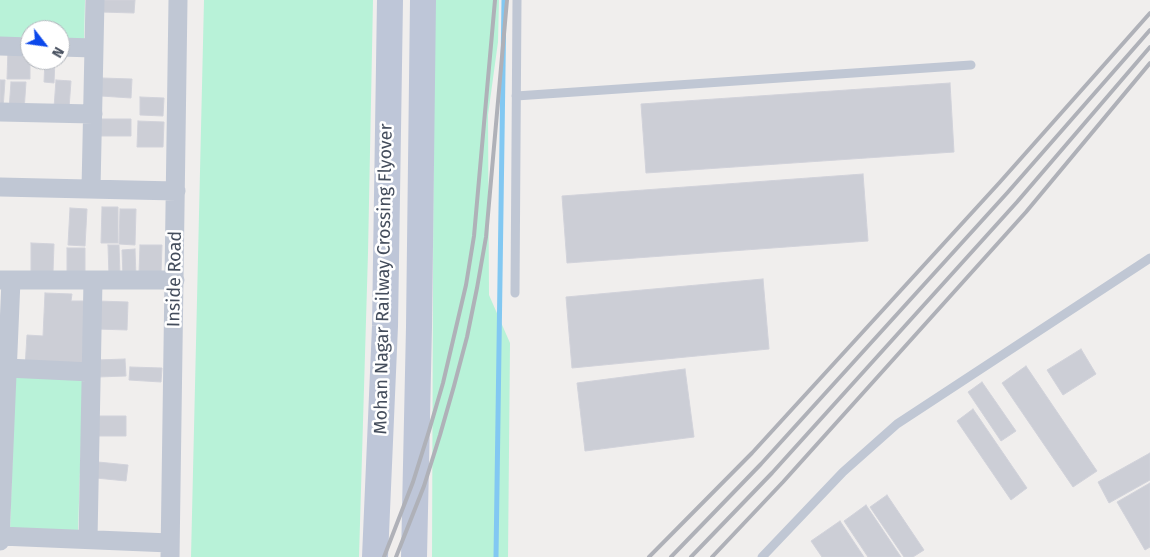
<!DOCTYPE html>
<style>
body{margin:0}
#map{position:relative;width:1150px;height:557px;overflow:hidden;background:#f0eeed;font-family:"Fira Sans",sans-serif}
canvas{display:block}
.north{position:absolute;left:20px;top:20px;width:50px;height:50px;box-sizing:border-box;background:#fff;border:1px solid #b4b8be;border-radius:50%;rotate:120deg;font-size:14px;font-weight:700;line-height:20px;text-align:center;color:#444d5c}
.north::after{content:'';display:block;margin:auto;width:18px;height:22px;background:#0c48eb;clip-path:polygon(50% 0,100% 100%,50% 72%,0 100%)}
</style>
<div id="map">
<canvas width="1150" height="557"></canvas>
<div class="north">N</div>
</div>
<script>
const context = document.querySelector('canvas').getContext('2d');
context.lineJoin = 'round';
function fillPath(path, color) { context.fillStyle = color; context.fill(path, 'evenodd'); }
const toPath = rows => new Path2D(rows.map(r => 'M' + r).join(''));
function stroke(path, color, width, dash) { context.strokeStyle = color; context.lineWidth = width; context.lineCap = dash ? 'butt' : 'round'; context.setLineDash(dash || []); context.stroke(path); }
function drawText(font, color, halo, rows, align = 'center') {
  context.font = font + ' "Fira Sans",sans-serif'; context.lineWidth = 5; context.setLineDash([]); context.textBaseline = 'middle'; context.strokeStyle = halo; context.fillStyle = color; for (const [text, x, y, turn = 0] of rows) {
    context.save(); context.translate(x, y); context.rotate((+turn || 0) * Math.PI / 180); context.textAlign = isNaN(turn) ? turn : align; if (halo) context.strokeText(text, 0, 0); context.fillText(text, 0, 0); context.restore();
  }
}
fillPath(toPath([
 [0,0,85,0,84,42,60,41,60,30,30,30,30,40,0,39],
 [204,0,373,0,368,253,359,557,191,557],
 [434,0,499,0,498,42,488,115,489,295,510,343,508,557,432,557],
 [15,377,83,379,78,532,10,530]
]), '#b8f2d8');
stroke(toPath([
 [496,557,504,0]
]), '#82c8f2', 5);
const building = toPath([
 [102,0,135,0,134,13,101,12,102,0],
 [8,49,30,50,30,79,7,79,8,49],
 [45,60,55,60,54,83,44,82,45,60],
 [102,78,132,79,131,98,101,96,102,78],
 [0,80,5,80,3,109,0,108,0,80],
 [56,80,71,81,69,108,54,108,56,80],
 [11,82,26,82,24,111,9,110,11,82],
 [950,83,954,152,646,173,641,104,950,83],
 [140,97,164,98,163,116,140,115,140,97],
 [99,119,131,119,131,136,99,136,99,119],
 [138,121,164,122,163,147,137,147,138,121],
 [863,174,868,241,567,263,562,196,863,174],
 [102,207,118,207,118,243,101,243,102,207],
 [70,208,87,209,85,246,68,245,70,208],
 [120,209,136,209,135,245,119,244,120,209],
 [31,243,54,244,53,272,31,272,31,243],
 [108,245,119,245,120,276,109,277,108,245],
 [140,245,162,245,161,274,139,273,140,245],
 [67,248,85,248,85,278,67,278,67,248],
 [135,249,136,277,123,278,122,250,135,249],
 [763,279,769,349,572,368,566,297,763,279],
 [45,293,72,294,71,301,86,301,82,370,25,368,27,335,43,336,45,293],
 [98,301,128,302,127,330,97,329,98,301],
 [1081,349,1096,374,1063,395,1047,370,1081,349],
 [125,359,126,376,98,377,97,360,125,359],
 [1026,366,1097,471,1073,487,1002,383,1026,366],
 [130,367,162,368,161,382,129,380,130,367],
 [685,369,694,437,585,451,577,383,685,369],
 [982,382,1016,431,1001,441,968,392,982,382],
 [973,409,1027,488,1011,500,957,421,973,409],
 [94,416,126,416,126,436,93,436,94,416],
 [1150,453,1150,480,1109,503,1098,482,1150,453],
 [98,462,128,465,126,481,96,478,98,462],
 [1150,483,1150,547,1145,550,1117,502,1150,483],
 [887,495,924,550,913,557,904,557,870,507,887,495],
 [866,505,901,557,868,557,844,521,866,505],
 [840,521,864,557,822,557,811,541,840,521]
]);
fillPath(building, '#ccced6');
stroke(building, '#d1d2da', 1);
stroke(toPath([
 [516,96,971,65],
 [515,293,517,0],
 [762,557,843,472,897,424,1150,258]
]), '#c0c7d4', 9);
stroke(toPath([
 [0,46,30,47],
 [60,47,94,48],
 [0,112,93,114],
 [0,187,176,191],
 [91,189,95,0],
 [0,280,175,280],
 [7,368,91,372],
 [0,536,170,543],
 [88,539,93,280],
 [0,541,11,280],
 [170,557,178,0]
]), '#c0c7d4', 19);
stroke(toPath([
 [375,557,385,326,390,0],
 [414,557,419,327,423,0]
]), '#bec6d8', 26);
stroke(toPath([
 [384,557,413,482,429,431,443,383,466,285,474,236,495,0],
 [396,557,424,486,440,435,454,386,467,337,477,288,486,237,507,0],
 [649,557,752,453,1000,182,1150,13],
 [671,557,761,464,1008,192,1150,30],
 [691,557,772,473,1017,202,1150,47],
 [712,557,783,482,1026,212,1150,63]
]), '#afb1b8', 4);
drawText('18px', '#444d5c', '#fff', [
 ["Inside Road",175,279,-89],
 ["Mohan Nagar Railway Crossing Flyover",384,279,-89]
]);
</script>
